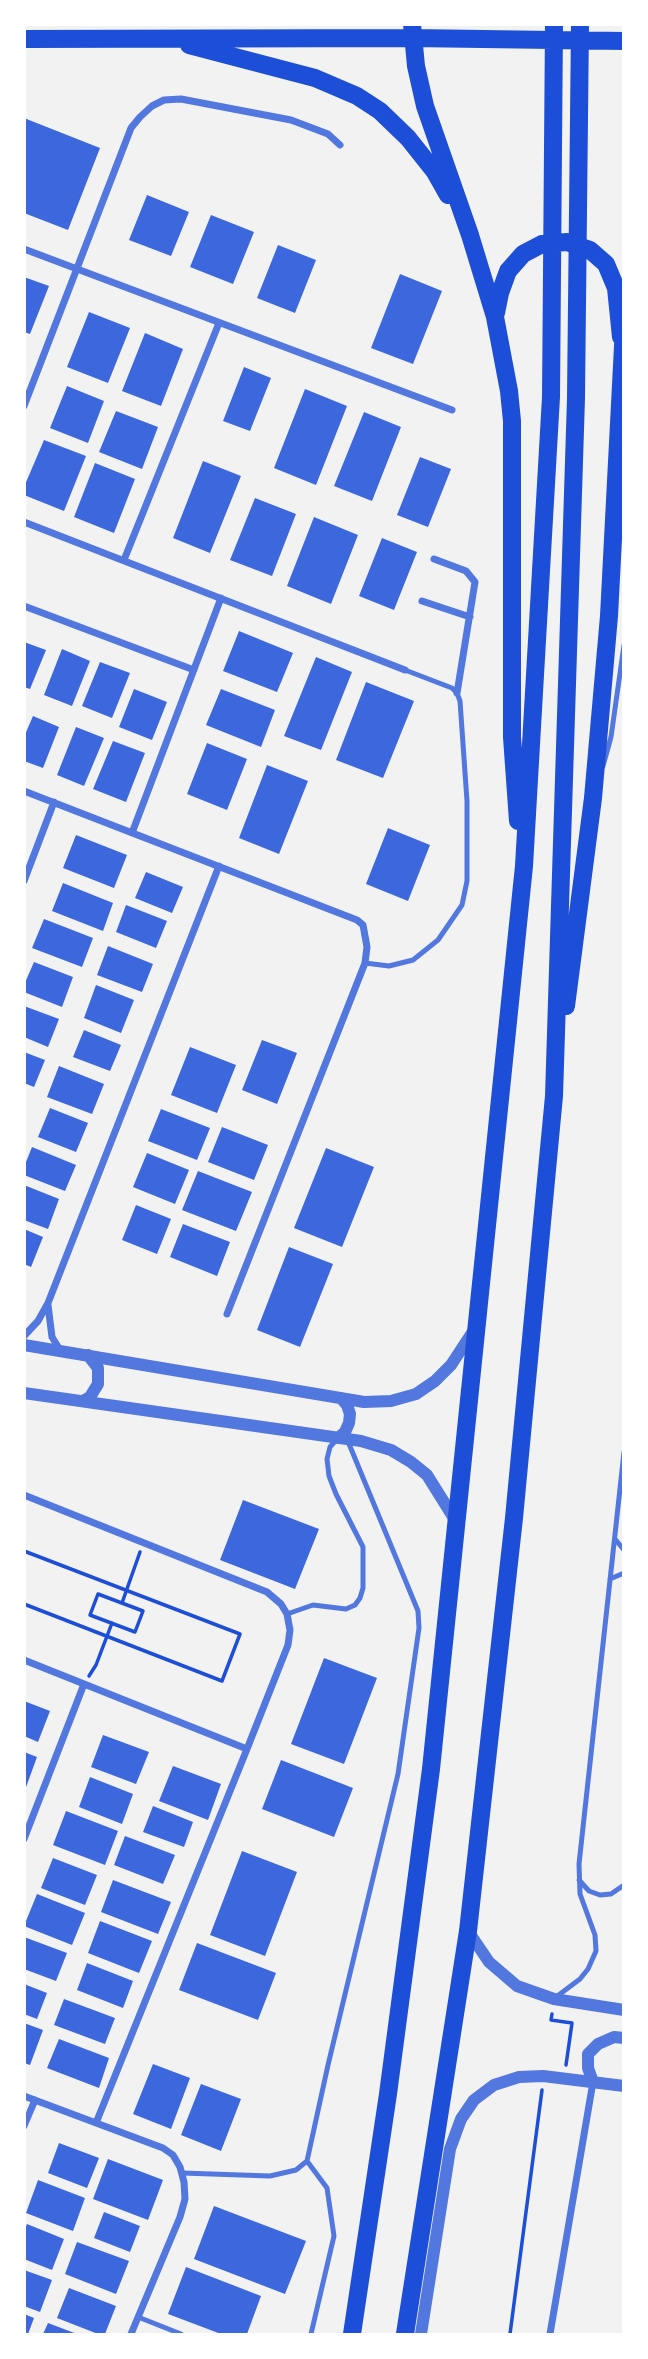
<!DOCTYPE html>
<style>
body{margin:0}
#map{position:relative;width:648px;height:2359px;overflow:hidden;background:#f2f2f2;font-family:"Space Grotesk",sans-serif}
canvas{display:block}
.frame{position:absolute;inset:0;border:26px solid #fff;pointer-events:none}
</style>
<div id="map">
<canvas width="648" height="2359"></canvas>
<div class="frame"></div>
</div>
<script>
const context = document.querySelector('canvas').getContext('2d');
context.lineJoin = 'round';
function fillPath(path, color) { context.fillStyle = color; context.fill(path, 'evenodd'); }
const toPath = rows => new Path2D(rows.map(r => 'M' + r).join(''));
function stroke(path, color, width, dash) { context.strokeStyle = color; context.lineWidth = width; context.lineCap = dash ? 'butt' : 'round'; context.setLineDash(dash || []); context.stroke(path); }
fillPath(toPath([
 [24,118,100,148,68,230,24,213],
 [147,195,189,212,171,256,129,240],
 [211,215,254,232,233,284,190,267],
 [278,245,316,260,295,313,257,298],
 [400,274,442,291,413,364,371,348],
 [24,277,49,286,30,334,24,332],
 [89,312,130,328,108,383,67,367],
 [145,333,183,349,161,406,122,391],
 [244,367,271,378,250,431,223,421],
 [67,386,104,401,88,443,50,428],
 [305,389,347,406,316,485,274,468],
 [116,411,158,427,142,469,99,452],
 [364,412,401,427,372,501,334,486],
 [44,440,86,456,64,511,24,495,24,487],
 [420,457,451,469,428,527,397,515],
 [203,461,241,476,210,553,173,538],
 [95,463,135,479,114,533,74,517],
 [255,498,296,514,272,576,230,560],
 [314,517,358,535,331,604,287,586],
 [382,538,417,552,394,610,359,596],
 [239,631,293,653,277,692,223,671],
 [24,642,46,650,30,689,24,687],
 [62,649,90,661,72,706,44,695],
 [316,657,352,672,321,750,284,736],
 [100,662,130,673,112,718,82,706],
 [366,682,414,701,383,778,336,760],
 [134,689,167,702,152,740,119,727],
 [221,689,275,710,261,747,206,725],
 [33,716,59,727,43,768,24,761,24,737],
 [76,727,104,738,84,786,57,775],
 [113,741,145,753,126,802,93,789],
 [207,743,247,759,227,810,187,794],
 [267,765,308,781,279,854,239,838],
 [388,828,430,845,408,901,366,884],
 [76,835,127,855,114,888,63,868],
 [146,872,183,887,172,913,135,898],
 [63,883,113,903,103,931,52,911],
 [126,905,167,921,156,948,116,932],
 [44,919,93,938,82,967,32,948],
 [108,946,153,964,142,992,97,975],
 [34,962,73,977,62,1007,24,992,24,985],
 [96,985,134,1000,121,1033,84,1018],
 [24,1006,59,1019,48,1047,24,1037],
 [84,1030,121,1045,110,1071,73,1057],
 [262,1040,297,1053,277,1104,242,1090],
 [190,1047,236,1065,217,1113,171,1095],
 [24,1052,45,1060,34,1087,24,1083],
 [59,1066,104,1084,92,1114,47,1097],
 [50,1108,88,1123,76,1152,38,1137],
 [161,1109,210,1128,197,1160,148,1141],
 [222,1127,268,1145,254,1180,208,1162],
 [32,1147,76,1165,65,1191,24,1175,24,1167],
 [326,1148,374,1167,342,1247,294,1228],
 [147,1153,189,1170,175,1204,133,1187],
 [198,1171,252,1192,236,1231,182,1210],
 [24,1185,59,1199,48,1229,24,1220],
 [136,1205,171,1219,157,1254,122,1240],
 [183,1224,230,1242,217,1276,170,1257],
 [24,1229,43,1237,31,1267,24,1264],
 [289,1247,333,1264,300,1347,257,1330],
 [243,1500,319,1529,295,1589,220,1560],
 [324,1658,377,1678,344,1764,291,1744],
 [24,1701,50,1711,38,1742,24,1736],
 [103,1735,149,1752,136,1784,91,1767],
 [24,1752,37,1757,25,1790,24,1790],
 [281,1760,353,1788,334,1837,262,1809],
 [173,1766,221,1784,208,1820,159,1801],
 [90,1777,133,1794,122,1824,79,1807],
 [153,1806,193,1822,184,1847,143,1832],
 [66,1811,118,1831,105,1865,53,1845],
 [125,1836,175,1855,163,1884,114,1865],
 [242,1851,297,1872,265,1956,210,1935],
 [53,1858,97,1875,85,1905,41,1888],
 [113,1880,171,1902,158,1934,101,1912],
 [37,1894,85,1913,72,1945,24,1926],
 [100,1921,152,1941,139,1973,88,1953],
 [24,1937,67,1953,56,1981,24,1969],
 [197,1943,276,1973,258,2020,179,1990],
 [87,1963,133,1981,123,2008,77,1990],
 [24,1984,47,1993,37,2019,24,2014],
 [64,1999,115,2018,105,2044,54,2025],
 [24,2023,43,2030,30,2065,24,2063],
 [59,2039,109,2058,99,2088,47,2068],
 [153,2064,190,2078,171,2129,133,2114],
 [201,2084,241,2099,221,2151,181,2135],
 [59,2143,99,2158,87,2188,48,2173],
 [108,2159,163,2180,148,2220,93,2199],
 [38,2180,85,2198,73,2231,26,2213],
 [214,2206,306,2241,285,2294,194,2259],
 [104,2212,140,2226,130,2252,94,2238],
 [27,2224,64,2239,52,2270,24,2259,24,2231],
 [77,2242,129,2261,116,2294,65,2274],
 [186,2267,261,2296,247,2334,221,2334,168,2314],
 [24,2270,52,2280,40,2312,24,2306],
 [69,2288,116,2306,105,2334,98,2334,57,2318],
 [24,2314,34,2318,28,2334,24,2334],
 [48,2323,77,2334,43,2334]
]), '#3d67dc');
stroke(toPath([
 [24,1551,240,1634,222,1681,24,1604],
 [98,1594,143,1611,135,1632,90,1615,98,1594],
 [122,1603,140,1552],
 [89,1676,96,1665,112,1623],
 [552,2014,551,2020,572,2023,566,2065],
 [510,2334,542,2090]
]), '#1d4ed8', 3.5);
stroke(toPath([
 [603,766,611,737,624,645],
 [365,963,389,966,413,960,438,940,462,905,467,881,467,801,460,701,457,693,452,688,405,670],
 [615,1539,624,1550],
 [610,1579,624,1573],
 [287,1614,313,1605,346,1609,355,1605,360,1598,363,1588,363,1547,336,1494,329,1476,327,1459,330,1447,336,1440],
 [579,1880,589,1891,600,1895,611,1894,624,1885],
 [556,1997,580,1979,588,1969,596,1951,595,1935,580,1894,579,1864,624,1452],
 [307,2161,327,2188,334,2236,311,2334],
 [182,2173,270,2176,296,2170,307,2161,328,2065,398,1774,419,1628,418,1611,347,1439],
 [138,2317,181,2334]
]), '#5277de', 5);
stroke(toPath([
 [24,249,452,410],
 [24,406,131,128,140,117,152,106,164,100,181,99,291,120,328,134,340,145],
 [24,522,405,670],
 [434,559,466,571,475,582,457,693],
 [124,560,219,323],
 [422,601,470,617],
 [24,606,194,670],
 [24,791,357,920,363,925,367,947,365,963,227,1314],
 [132,833,221,598],
 [24,881,54,802],
 [48,1305,52,1337,60,1350],
 [24,1336,38,1321,48,1303,219,866],
 [24,1495,267,1592,281,1604,287,1614,290,1630,288,1645,247,1749,96,2123],
 [24,1660,247,1749],
 [24,1839,84,1684],
 [24,2096,163,2148,173,2155,180,2167,184,2182,185,2199,180,2217,131,2334],
 [24,2126,35,2100],
 [550,2334,593,2082]
]), '#5277de', 7);
stroke(toPath([
 [24,1345,364,1402,391,1401,416,1394,435,1381,451,1365,474,1330],
 [24,1393,361,1441,391,1450,411,1462,427,1475,457,1523],
 [83,1401,90,1397,98,1384,98,1368,88,1355],
 [338,1438,345,1432,349,1423,350,1414,347,1405,341,1398],
 [468,1931,489,1962,517,1986,554,1999,624,2010],
 [593,2082,588,2068,588,2054,598,2044,614,2037,624,2038],
 [421,2334,450,2149,461,2119,474,2100,494,2085,519,2077,543,2076,624,2086]
]), '#5277de', 12);
stroke(toPath([
 [412,24,416,66,425,106,470,235,495,317,509,391,512,421,512,737,518,821],
 [24,39,412,38,624,41],
 [189,45,315,78,357,96,380,111,408,138,435,172,448,195],
 [496,313,500,293,508,271,523,254,542,244,567,242,590,250,606,264,616,288,621,337],
 [566,1006,593,798,609,616,624,327],
 [352,2334,388,2094,431,1769,524,866,551,397,554,24],
 [405,2334,468,1931,514,1518,554,1096,576,398,580,24]
]), '#1d4ed8', 18);
</script>
